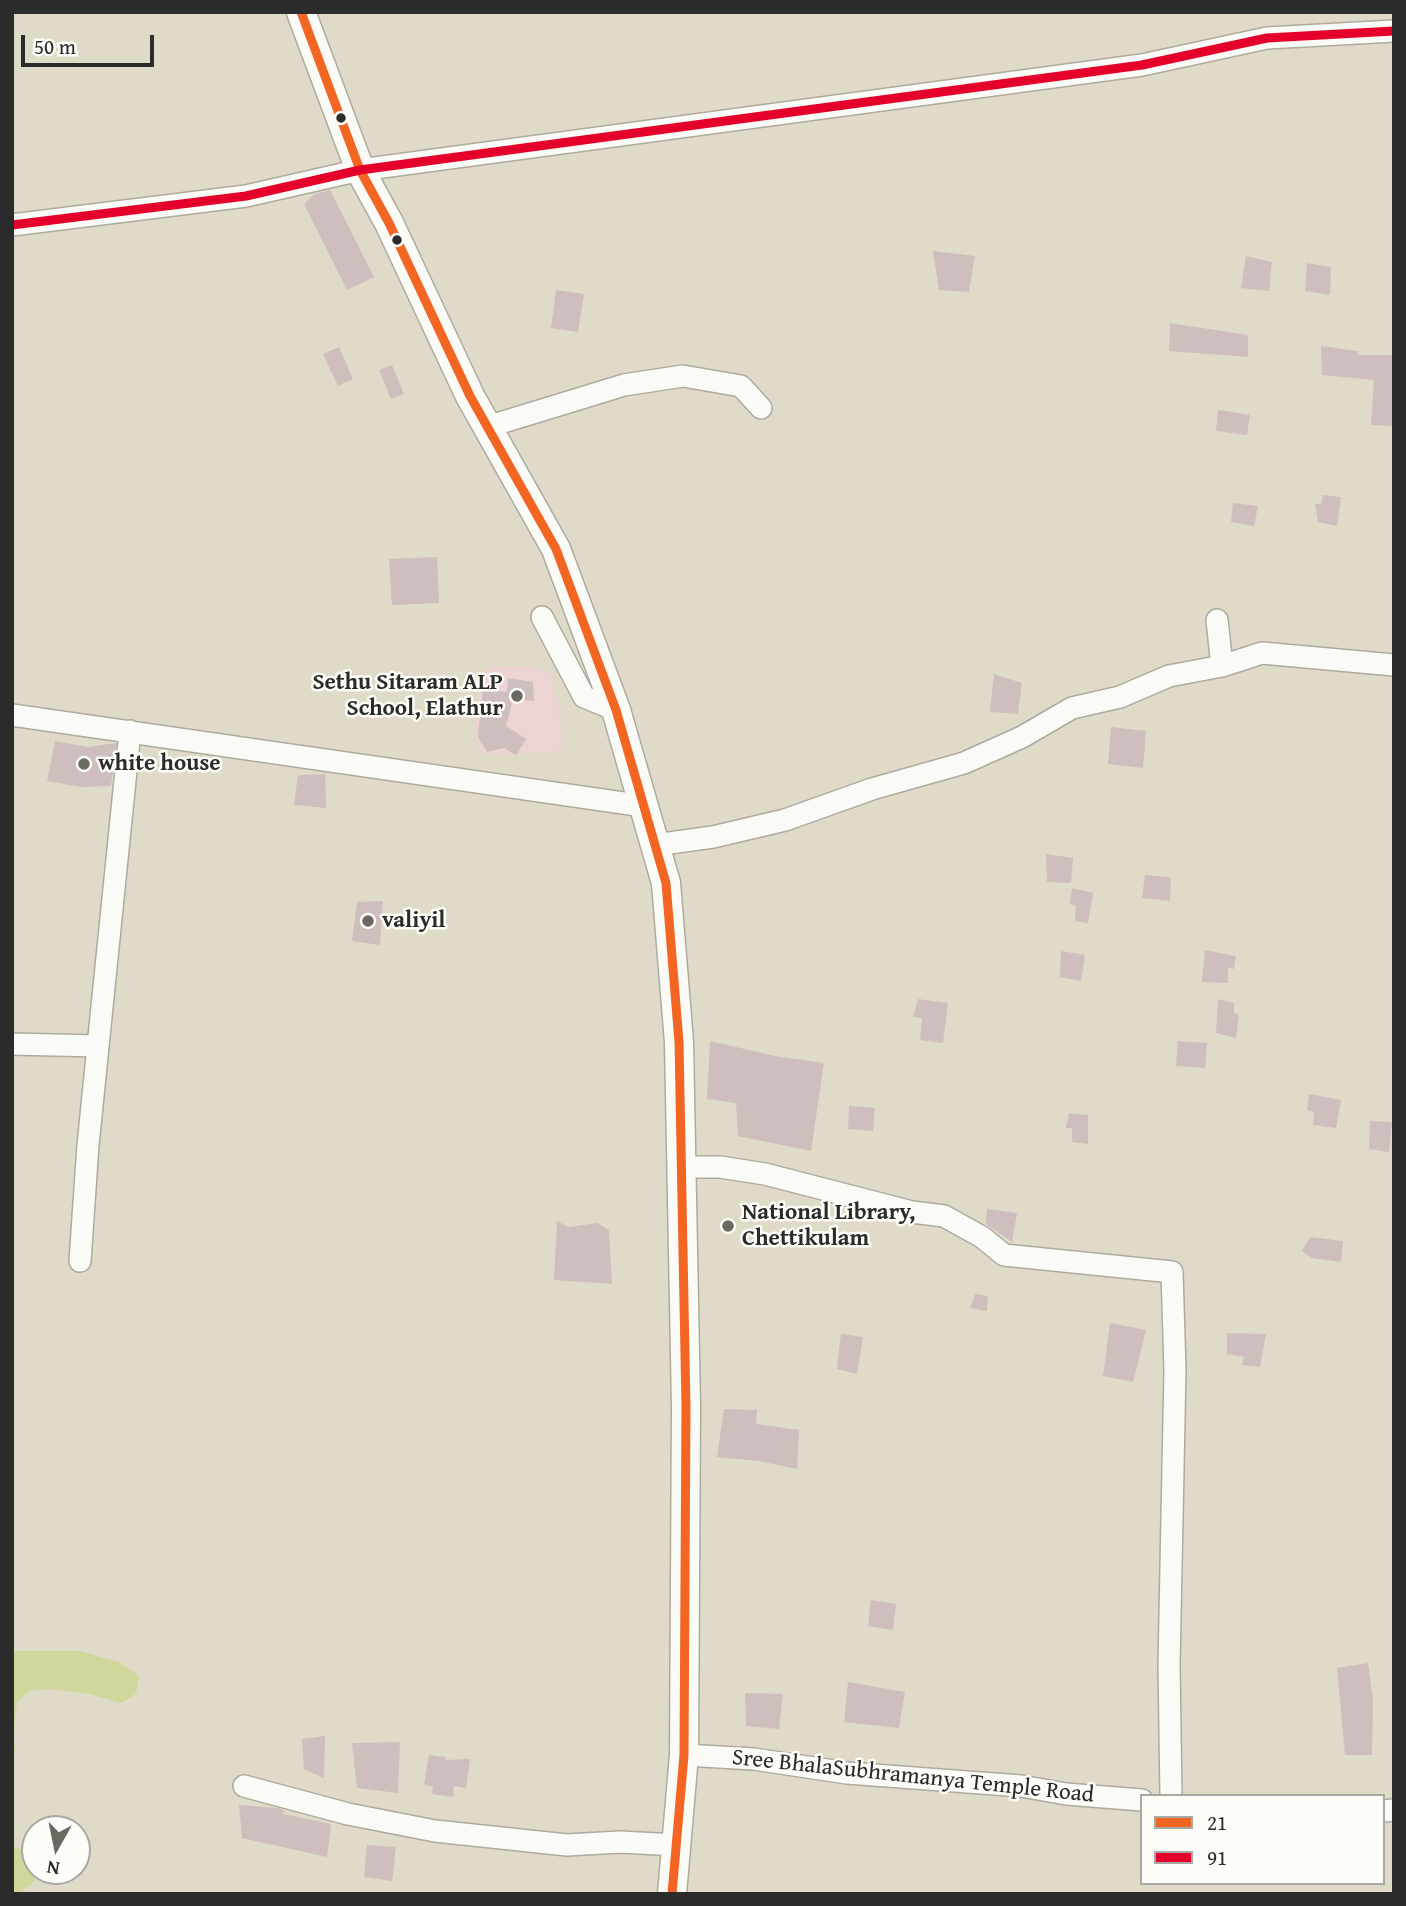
<!DOCTYPE html>
<style>
body{margin:0}
#map{position:relative;width:1406px;height:1906px;overflow:hidden;background:#e0dbc8;font-family:"Gentium Book Plus",serif}
canvas{display:block}
.frame{position:absolute;inset:0;border:14px solid #2b2b2b;pointer-events:none}
.legend{position:absolute;left:1140px;top:1794px;width:245px;height:91px;box-sizing:border-box;background:#fdfcf7;border:2px solid #a9a8a5;margin:0;padding:9px 12px;list-style:none;font-size:21px;color:#2b2b2b}
.legend li{display:flex;align-items:center;gap:14px;height:35px}
.legend b{width:35px;border:2px solid #a9a8a5}
.north{position:absolute;left:21px;top:1815px;width:70px;height:70px;box-sizing:border-box;background:#fdfcf7;border:2px solid #a9a8a5;border-radius:50%;rotate:189deg;font-size:19px;font-weight:700;line-height:28px;text-align:center;color:#2b2b2b}
.north::after{content:'';display:block;margin:auto;width:24px;height:32px;background:#6a6962;clip-path:polygon(50% 0,100% 100%,50% 72%,0 100%)}
.scale{position:absolute;left:21px;top:35px;width:133px;height:32px;box-sizing:border-box;border:4px solid #2b2b2b;border-top:0;padding-left:9px;font-size:21px;line-height:24px;white-space:nowrap;color:#2b2b2b;-webkit-text-stroke:5px #fdfcf7;paint-order:stroke}
</style>
<div id="map">
<canvas width="1406" height="1906"></canvas>
<div class="frame"></div>
<ul class="legend">
<li><b style="height:9px;background:#f26522"></b>21</li>
<li><b style="height:9px;background:#e4002b"></b>91</li>
</ul>
<div class="north">N</div>
<div class="scale">50 m</div>
</div>
<script>
const context = document.querySelector('canvas').getContext('2d');
context.lineJoin = 'round';
function fillPath(path, color) { context.fillStyle = color; context.fill(path, 'evenodd'); }
const toPath = rows => new Path2D(rows.map(r => 'M' + r).join(''));
function stroke(path, color, width, dash) { context.strokeStyle = color; context.lineWidth = width; context.lineCap = dash ? 'butt' : 'round'; context.setLineDash(dash || []); context.stroke(path); }
function drawText(font, color, halo, rows, align = 'center') {
  context.font = font + ' "Gentium Book Plus",serif'; context.lineWidth = 5; context.setLineDash([]); context.textBaseline = 'middle'; context.strokeStyle = halo; context.fillStyle = color; for (const [text, x, y, turn = 0] of rows) {
    context.save(); context.translate(x, y); context.rotate((+turn || 0) * Math.PI / 180); context.textAlign = isNaN(turn) ? turn : align; if (halo) context.strokeText(text, 0, 0); context.fillText(text, 0, 0); context.restore();
  }
}
fillPath(toPath([
 [494,666,530,666,553,674,564,750,508,755,479,753,474,715,481,676]
]), '#ecd4d2');
fillPath(toPath([
 [12,1651,79,1651,119,1662,139,1676,136,1694,121,1703,90,1694,49,1689,29,1691,17,1702,13,1741,17,1751,12,1752],
 [12,1847,34,1852,35,1855,37,1875,31,1885,18,1894,12,1894]
]), '#d1d79b');
fillPath(toPath([
 [330,190,374,277,347,290,304,204,314,194],
 [933,251,975,256,969,292,939,290],
 [1246,256,1272,262,1269,291,1241,288],
 [1307,263,1331,267,1330,295,1305,291],
 [556,290,584,294,578,332,551,328],
 [1170,323,1248,335,1248,357,1169,351],
 [1321,346,1358,351,1358,355,1394,355,1394,426,1371,425,1374,380,1322,375],
 [339,347,353,379,338,386,323,354],
 [392,365,404,394,391,399,379,370],
 [1218,410,1250,415,1247,435,1216,431],
 [1323,495,1341,497,1337,526,1318,522,1315,504,1321,504],
 [1233,503,1258,506,1254,526,1231,522],
 [437,557,439,603,392,605,389,559],
 [994,674,1022,683,1018,714,990,712],
 [508,678,533,682,534,701,513,699,506,726,526,739,516,755,504,748,487,752,478,737,483,689,507,692],
 [1111,727,1146,731,1143,768,1108,764],
 [55,741,88,747,116,743,111,786,81,787,47,781],
 [325,774,326,808,294,805,298,775],
 [1046,854,1073,858,1071,883,1047,882],
 [1145,875,1171,877,1170,901,1142,898],
 [1072,888,1093,893,1088,923,1075,921,1076,905,1070,904],
 [383,901,380,945,352,941,357,902],
 [1205,950,1236,956,1234,969,1228,968,1228,983,1202,982],
 [1061,951,1085,955,1081,981,1060,977],
 [918,999,948,1003,943,1043,920,1040,922,1018,913,1017],
 [1218,999,1234,1003,1234,1013,1239,1014,1236,1038,1216,1033],
 [710,1041,775,1056,824,1063,811,1151,738,1136,736,1103,707,1099],
 [1178,1041,1207,1043,1205,1068,1176,1066],
 [1309,1094,1341,1100,1336,1128,1313,1125,1314,1112,1307,1110],
 [849,1106,875,1108,873,1131,848,1129],
 [1069,1113,1088,1115,1088,1144,1072,1142,1072,1128,1066,1128],
 [1370,1121,1392,1122,1389,1152,1369,1149],
 [987,1209,1017,1213,1012,1242,986,1224],
 [557,1221,569,1227,597,1223,609,1230,612,1284,554,1280],
 [1310,1237,1343,1241,1341,1262,1312,1258,1302,1251],
 [975,1294,988,1296,987,1311,970,1308],
 [1110,1323,1146,1330,1133,1382,1103,1376],
 [1227,1333,1266,1334,1260,1367,1242,1365,1244,1357,1227,1354],
 [841,1334,863,1337,857,1374,837,1369],
 [724,1409,757,1410,756,1424,799,1430,797,1469,759,1461,717,1457],
 [871,1600,896,1604,893,1630,868,1626],
 [1368,1663,1373,1699,1372,1755,1345,1755,1337,1668],
 [848,1682,905,1692,899,1728,844,1722],
 [745,1693,783,1694,779,1729,746,1726],
 [325,1736,324,1778,304,1769,302,1739],
 [400,1742,398,1793,357,1788,352,1743],
 [429,1755,445,1757,445,1760,470,1759,466,1788,454,1786,453,1797,432,1794,433,1787,424,1784],
 [239,1805,277,1808,284,1810,283,1814,331,1824,327,1857,242,1838],
 [367,1845,396,1847,392,1881,364,1877]
]), '#cebebd');
const minor = toPath([
 [12,225,246,196,360,170,1142,65,1267,38,1394,31],
 [487,427,624,385,683,376,741,386,761,408],
 [542,617,584,697,616,710],
 [1217,620,1222,666],
 [12,715,644,806],
 [655,845,713,837,785,820,872,789,964,763,1022,737,1072,708,1120,697,1169,676,1222,666,1262,653,1394,665],
 [12,1044,98,1046],
 [682,1167,720,1167,765,1174,912,1212,944,1216,982,1237,1004,1255,1172,1272,1175,1370,1169,1665,1171,1796],
 [80,1261,88,1145,130,731],
 [684,1755,754,1759,847,1773,1021,1786,1066,1794,1142,1800],
 [244,1786,348,1814,435,1831,567,1845,620,1842,677,1845],
 [1383,1811,1394,1810]
]);
const major = toPath([
 [301,12,360,170,389,223,470,396,556,549,616,710,666,883,679,1042,686,1407,684,1755,672,1894]
]);
stroke(minor, '#adaa9e', 24);
stroke(major, '#adaa9e', 31);
stroke(minor, '#fafaf7', 21);
stroke(major, '#fafaf7', 28);
stroke(toPath([
 [301,12,360,170,389,223,470,396,556,549,616,710,666,883,679,1042,686,1407,684,1755,672,1894]
]), '#f26522', 9);
stroke(toPath([
 [12,225,246,196,360,170,1142,65,1267,38,1394,31]
]), '#e4002b', 9);
for (const [x, y, r, color] of [
 [341,118,6,"#2b2b2b"],
 [397,240,6,"#2b2b2b"],
 [517,696,7,"#6a6962"],
 [84,764,7,"#6a6962"],
 [368,921,7,"#6a6962"],
 [728,1226,7,"#6a6962"]
]) { const dot = new Path2D(); dot.arc(x, y, r, 0, 2 * Math.PI); context.fillStyle = color; context.fill(dot); stroke(dot, '#fdfcf7', 2.5); }
drawText('bold 23px', '#2b2b2b', '#fdfcf7', [
 ["Sethu Sitaram ALP",503,683,"right"],
 ["School, Elathur",503,709,"right"],
 ["white house",98,764],
 ["valiyil",382,921],
 ["National Library,",742,1213],
 ["Chettikulam",742,1239]
], 'left');
drawText('23px', '#2b2b2b', '#fdfcf7', [
 ["Sree BhalaSubhramanya Temple Road",913,1777,6]
]);
</script>
